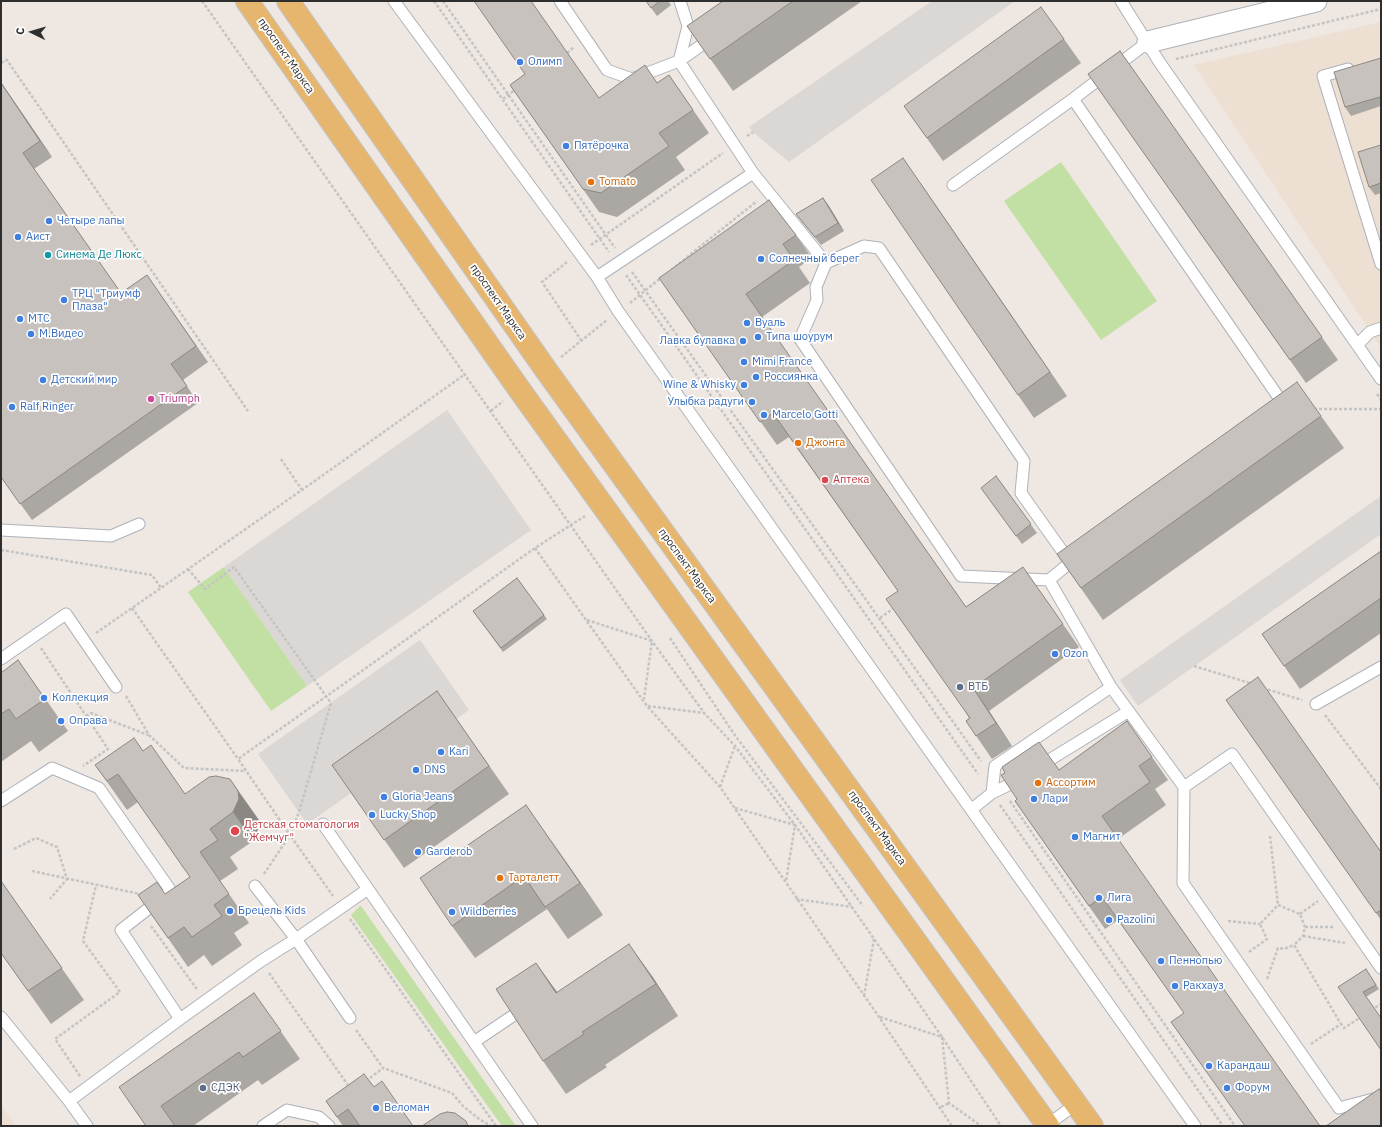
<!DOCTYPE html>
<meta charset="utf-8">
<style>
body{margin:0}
#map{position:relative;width:1382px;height:1127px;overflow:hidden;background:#eee7e2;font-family:"IBM Plex Sans",sans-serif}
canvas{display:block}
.frame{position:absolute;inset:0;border:2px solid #2e2e2e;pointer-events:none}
.north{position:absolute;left:12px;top:12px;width:40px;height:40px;-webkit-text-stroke:3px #fff;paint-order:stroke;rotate:275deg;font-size:11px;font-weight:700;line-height:16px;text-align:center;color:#2e2e2e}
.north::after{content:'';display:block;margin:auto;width:14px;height:18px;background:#2e2e2e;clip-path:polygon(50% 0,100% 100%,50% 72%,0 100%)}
</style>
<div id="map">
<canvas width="1382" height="1127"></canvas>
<div class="frame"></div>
<div class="north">С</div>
</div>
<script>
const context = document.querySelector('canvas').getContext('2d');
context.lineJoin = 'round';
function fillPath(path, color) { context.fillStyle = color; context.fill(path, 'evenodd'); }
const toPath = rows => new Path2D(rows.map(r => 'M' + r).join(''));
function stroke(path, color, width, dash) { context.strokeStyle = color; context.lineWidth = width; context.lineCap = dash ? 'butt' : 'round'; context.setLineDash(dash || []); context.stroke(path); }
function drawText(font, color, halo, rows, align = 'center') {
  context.font = font + ' "IBM Plex Sans",sans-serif'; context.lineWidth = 3.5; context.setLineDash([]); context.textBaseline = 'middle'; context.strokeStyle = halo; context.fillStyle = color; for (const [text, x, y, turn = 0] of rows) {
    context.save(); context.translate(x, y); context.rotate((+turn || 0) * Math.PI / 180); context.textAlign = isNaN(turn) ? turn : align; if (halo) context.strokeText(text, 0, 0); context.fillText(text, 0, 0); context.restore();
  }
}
fillPath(toPath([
 [1381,22,1381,348,1194,65],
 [1,1104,9,1117,16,1126,1,1126]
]), '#ede0d3');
fillPath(toPath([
 [1061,162,1157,301,1101,340,1004,201],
 [224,567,307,686,271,711,188,592],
 [360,906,361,906,516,1126,502,1126,351,915]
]), '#c2dfa4');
fillPath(toPath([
 [932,1,1015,1,789,162,753,132,749,127],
 [447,410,531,530,307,686,224,567],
 [1381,496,1381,534,1138,706,1120,680],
 [420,640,469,710,307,824,258,754]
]), '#dad7d4');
const service = toPath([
 [394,1,597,277,618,311,1195,1126],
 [560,1,607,70,632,79,679,61,753,173],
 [1121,1,1160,63,1381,379],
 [679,61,713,37],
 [679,61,688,26,680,1],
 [1348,69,1323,76,1381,264],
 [1073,99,1286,408],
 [953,185,1073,99,1148,42],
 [826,263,864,246,879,248,1024,461,1021,493,1070,562],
 [597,277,753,173,826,263,816,287,817,300,800,339,961,576,1049,580],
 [1357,345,1370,332,1381,328],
 [1,530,111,536,139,524],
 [1077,557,1049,580,1111,687,1184,787,1183,883,1339,1108,1381,1097],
 [1,659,66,614,116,687],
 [1316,704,1381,667],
 [1038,767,1129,711],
 [1184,787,1232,754,1381,968],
 [992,793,995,766,1111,687],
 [1,801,52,768,99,788,171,891,121,930,180,1019,261,961,296,939,255,886],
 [972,809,992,793,1021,779],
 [323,824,532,1126],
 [1,1017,69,1101,87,1126],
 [350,1018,296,939,368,889],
 [474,1042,514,1015],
 [69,1101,180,1019],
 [263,1126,287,1110,319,1117,329,1126],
 [1046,1126,1076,1104]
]);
const minor = toPath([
 [1148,42,1316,1]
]);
const primary = toPath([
 [247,1,519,389,1048,1126],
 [288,1,546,370,1092,1126]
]);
stroke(service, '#aeb2b9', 13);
stroke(minor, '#aeb2b9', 23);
stroke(primary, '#c4c4c4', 24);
stroke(toPath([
 [202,1,652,641,705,714,735,746,795,825,942,1037,1001,1126],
 [434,1,609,252],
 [443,1,615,248],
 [567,53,574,47],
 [1176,59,1381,9],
 [1,63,7,60,248,411],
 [503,99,516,89],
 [747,136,753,132],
 [591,245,723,153],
 [567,262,542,282,581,340],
 [671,270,757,201],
 [632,272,981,761],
 [626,275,978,774],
 [630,303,662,277],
 [561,357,607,320],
 [1377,394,1381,400],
 [1314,409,1381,409],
 [491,411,503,401],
 [281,459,302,490],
 [535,548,647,706,720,787,879,1017,952,1126],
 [1,550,152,575,161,588],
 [188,569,205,589,234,567,331,703,299,812,290,835,333,896],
 [132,608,238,759],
 [880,618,894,608],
 [587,620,652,641,644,699],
 [96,633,302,490,464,375],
 [670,638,734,734,863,906],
 [41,648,108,749,83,766],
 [1194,666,1253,684],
 [1263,688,1302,700],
 [126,696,149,735,184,768,246,771],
 [648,706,704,713],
 [1325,715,1381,789],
 [86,716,91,713,148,735],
 [720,787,735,746],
 [1010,801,1235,1126],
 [1000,805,1223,1126],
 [735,808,795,825,786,881],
 [1270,836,1278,905],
 [14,849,36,838,57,847,67,879,50,899],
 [32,871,140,894,142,896],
 [264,874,290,835,238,759,535,548,585,516],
 [796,899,852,907],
 [1300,914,1318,901],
 [350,919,496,1126],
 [1228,921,1260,924],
 [151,926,196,988,198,987],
 [1305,927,1335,927],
 [1303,936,1345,943],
 [1249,952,1267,939,1260,924,1278,905,1300,914,1305,927,1303,936,1294,945,1341,1024],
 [269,973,350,1088],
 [1267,979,1278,948,1284,949,1294,945],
 [864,996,874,939],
 [1371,1010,1381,1004],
 [880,1017,942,1037,949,1103,981,1126],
 [356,1030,383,1068,452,1093,463,1106,479,1119,491,1126],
 [1311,1044,1341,1024,1344,1028,1361,1017],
 [80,1076,55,1039,120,992,83,941,96,885],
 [366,1081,383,1068],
 [941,1107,949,1103]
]), '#c4c4c4', 2.5, [3, 2]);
stroke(service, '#fff', 11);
stroke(minor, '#fff', 21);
stroke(primary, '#e6b66e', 22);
fillPath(toPath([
 [646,1,668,1,671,5,657,16],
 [723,1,862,1,733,91,687,26],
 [1064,39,1081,63,943,161,904,106],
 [1120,51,1338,360,1306,383,1088,74],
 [1381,58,1381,106,1351,116,1345,107],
 [525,74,599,98,657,83,669,75,709,133,676,157,685,170,617,217,599,212,510,85],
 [1,82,52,157,34,169,121,293,147,275,208,362,183,380,198,403,32,520,1,477],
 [1381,145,1381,193,1375,195,1369,187],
 [920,182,1067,396,1034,418,1018,395],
 [823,198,844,231,821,245,802,222,796,214],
 [796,235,812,258,799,267,810,283,762,317,966,607,1023,567,1079,647,989,711,1012,746,992,759,966,721,969,718,898,591,789,437,777,445,659,278],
 [1321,416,1344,448,1103,620,1057,554],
 [996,476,1037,533,1022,544,981,488],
 [1381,551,1381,633,1300,689,1262,634],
 [517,578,547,619,503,652,473,611],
 [18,660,68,731,39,752,31,741,1,762,1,673],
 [437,691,509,794,404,868,332,765],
 [1226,700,1381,852,1381,920],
 [1127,721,1168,780,1155,789,1166,805,1118,839,1184,1013,1118,920,1105,929,1015,801,1017,799,1005,773,1059,770],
 [143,751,185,794,259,820,259,827,253,841,230,857,238,869,220,881,249,923,234,933,242,945,212,966,204,955,188,967,138,895,165,894,190,877,138,802,127,810,95,765],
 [526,805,603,915,568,939,547,909,475,958,452,926],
 [1,881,84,1000,51,1024,1,953],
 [536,963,557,992,652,976,678,1016,605,1065,607,1067,566,1094,543,1061],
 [1366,969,1379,989,1366,997,1338,987],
 [254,993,300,1059,262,1085,258,1080,193,1126,146,1126,119,1087],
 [374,1087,413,1126,343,1126,326,1101]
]), '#aba7a3');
fillPath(toPath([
 [1,82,52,157,40,141],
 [823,198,829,206,844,231,838,223],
 [973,688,989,711,1012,746,996,723],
 [230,779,259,820,259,827,253,841,233,812],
 [549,837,603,915,580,883],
 [629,944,652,976,678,1016,656,984],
 [536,963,559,995,556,993]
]), '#8b8884');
const building = toPath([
 [474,1,531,1,599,98,645,65,657,83,669,75,693,110,659,133,669,146,601,193,583,189,510,85,525,74,474,1],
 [646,1,660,1,651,8,646,1],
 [723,1,793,1,710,59,687,26,723,1],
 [1041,7,1064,39,927,138,904,106,1041,7],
 [1120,51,1322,337,1290,360,1088,74,1120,51],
 [1381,58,1381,101,1380,97,1345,107,1334,72,1381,58],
 [1,83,40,141,23,153,121,293,147,275,196,346,171,364,187,386,20,504,1,477,1,83],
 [1381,145,1381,183,1369,187,1358,152,1381,145],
 [903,158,1050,372,1018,395,871,180,903,158],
 [823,198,838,223,815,237,796,214,823,198],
 [769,200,796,235,783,244,794,260,746,294,966,607,1023,567,1063,624,973,688,996,723,976,736,966,721,970,718,886,599,898,591,773,413,760,422,659,278,769,200],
 [1297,382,1321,416,1081,588,1057,554,1297,382],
 [996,476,1031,524,1016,536,981,488,996,476],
 [1381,551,1381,598,1284,666,1262,634,1381,551],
 [517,578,544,615,501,648,473,611,517,578],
 [18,660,45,699,16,719,9,709,1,714,1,673,18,660],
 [1258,677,1381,852,1381,910,1376,913,1226,700,1258,677],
 [437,691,489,766,384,840,332,765,437,691],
 [1127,721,1152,757,1139,766,1150,782,1102,816,1320,1126,1245,1126,1171,1022,1184,1013,1102,897,1089,906,1015,801,1017,799,1001,775,1005,773,1002,767,1039,742,1059,770,1127,721],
 [134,738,143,751,151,745,185,794,209,777,216,776,230,779,238,791,239,799,233,812,210,829,218,840,200,852,229,894,214,905,222,916,192,937,184,927,168,938,138,895,157,882,165,894,190,877,118,774,107,781,95,765,134,738],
 [526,805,580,883,545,907,524,876,452,926,420,878,526,805],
 [1,881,62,968,28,991,1,953,1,881],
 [629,944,656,984,582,1032,584,1034,543,1061,496,989,536,963,556,993,629,944],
 [1366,969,1376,985,1363,992,1381,1018,1381,1050,1338,987,1366,969],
 [254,993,281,1031,243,1057,239,1052,161,1106,175,1126,146,1126,119,1087,254,993],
 [364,1074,374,1087,382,1081,413,1126,360,1126,348,1109,337,1117,326,1101,364,1074],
 [1379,1089,1381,1092,1381,1126,1326,1126,1379,1089],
 [447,1112,455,1113,466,1121,468,1126,422,1126,440,1114,447,1112]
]);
fillPath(building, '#c7c2bd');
stroke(building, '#8b8884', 1);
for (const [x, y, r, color] of [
 [520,62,4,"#3f7fe0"],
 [566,146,4,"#3f7fe0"],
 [591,182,4,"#e8710a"],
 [49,221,4,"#3f7fe0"],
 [18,237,4,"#3f7fe0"],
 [48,255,4,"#0f9aa8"],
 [761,259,4,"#3f7fe0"],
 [64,300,4,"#3f7fe0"],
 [20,319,4,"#3f7fe0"],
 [747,323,4,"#3f7fe0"],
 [31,334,4,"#3f7fe0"],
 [758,337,4,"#3f7fe0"],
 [743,341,4,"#3f7fe0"],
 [744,362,4,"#3f7fe0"],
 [756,377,4,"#3f7fe0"],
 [43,380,4,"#3f7fe0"],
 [744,385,4,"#3f7fe0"],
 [151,399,4,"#d1479c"],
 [752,402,4,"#3f7fe0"],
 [12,407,4,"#3f7fe0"],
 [764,415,4,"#3f7fe0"],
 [798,443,4,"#e8710a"],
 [825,480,4,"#e0444e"],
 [1055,654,4,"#3f7fe0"],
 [960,687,4,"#5c6f8a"],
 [44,698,4,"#3f7fe0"],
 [61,721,4,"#3f7fe0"],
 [441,752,4,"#3f7fe0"],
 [416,770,4,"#3f7fe0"],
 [1038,783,4,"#e8710a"],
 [384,797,4,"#3f7fe0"],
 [1034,799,4,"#3f7fe0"],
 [372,815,4,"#3f7fe0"],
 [235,831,5,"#e0444e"],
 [1075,837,4,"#3f7fe0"],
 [418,852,4,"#3f7fe0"],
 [500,878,4,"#e8710a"],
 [1099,898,4,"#3f7fe0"],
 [230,911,4,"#3f7fe0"],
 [452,912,4,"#3f7fe0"],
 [1109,920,4,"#3f7fe0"],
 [1161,961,4,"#3f7fe0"],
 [1175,986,4,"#3f7fe0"],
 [1209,1066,4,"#3f7fe0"],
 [203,1088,4,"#5c6f8a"],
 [1227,1088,4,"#3f7fe0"],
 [376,1108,4,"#3f7fe0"]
]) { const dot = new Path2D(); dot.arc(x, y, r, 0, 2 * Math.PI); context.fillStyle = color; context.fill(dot); stroke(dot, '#fff', 1.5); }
drawText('11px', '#2e2e2e', '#fff', [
 ["проспект Маркса",286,56,55],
 ["проспект Маркса",498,302,55],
 ["проспект Маркса",687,566,54],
 ["проспект Маркса",877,828,54]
]);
drawText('11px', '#366cbe', '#fff', [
 ["Олимп",528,62],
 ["Пятёрочка",574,146],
 ["Четыре лапы",57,221],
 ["Аист",26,237],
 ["Солнечный берег",769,259],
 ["ТРЦ \"Триумф",72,294],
 ["Плаза\"",72,307],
 ["МТС",28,319],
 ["Вуаль",755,323],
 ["М.Видео",39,334],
 ["Типа шоурум",766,337],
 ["Лавка булавка",735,341,"right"],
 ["Mimi France",752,362],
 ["Россиянка",764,377],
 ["Детский мир",51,380],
 ["Wine & Whisky",736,385,"right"],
 ["Улыбка радуги",744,402,"right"],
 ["Ralf Ringer",20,407],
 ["Marcelo Gotti",772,415],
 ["Ozon",1063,654],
 ["Коллекция",52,698],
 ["Оправа",69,721],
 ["Kari",449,752],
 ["DNS",424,770],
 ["Gloria Jeans",392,797],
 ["Лари",1042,799],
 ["Lucky Shop",380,815],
 ["Магнит",1083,837],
 ["Garderob",426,852],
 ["Лига",1107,898],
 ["Брецель Kids",238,911],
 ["Wildberries",460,912],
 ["Pazolini",1117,920],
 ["Пеннопью",1169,961],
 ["Ракхауз",1183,986],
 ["Карандаш",1217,1066],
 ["Форум",1235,1088],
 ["Веломан",384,1108]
], 'left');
drawText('11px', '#c56008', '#fff', [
 ["Tomato",599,182],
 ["Джонга",806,443],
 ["Ассортим",1046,783],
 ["Тарталетт",508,878]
], 'left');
drawText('11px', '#0d838f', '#fff', [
 ["Синема Де Люкс",56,255]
], 'left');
drawText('11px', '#b23c85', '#fff', [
 ["Triumph",159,399]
], 'left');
drawText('11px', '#be3a42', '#fff', [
 ["Аптека",833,480],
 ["Детская стоматология",244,825],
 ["\"Жемчуг\"",244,838]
], 'left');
drawText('11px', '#4e5e75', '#fff', [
 ["ВТБ",968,687],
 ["СДЭК",211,1088]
], 'left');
</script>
